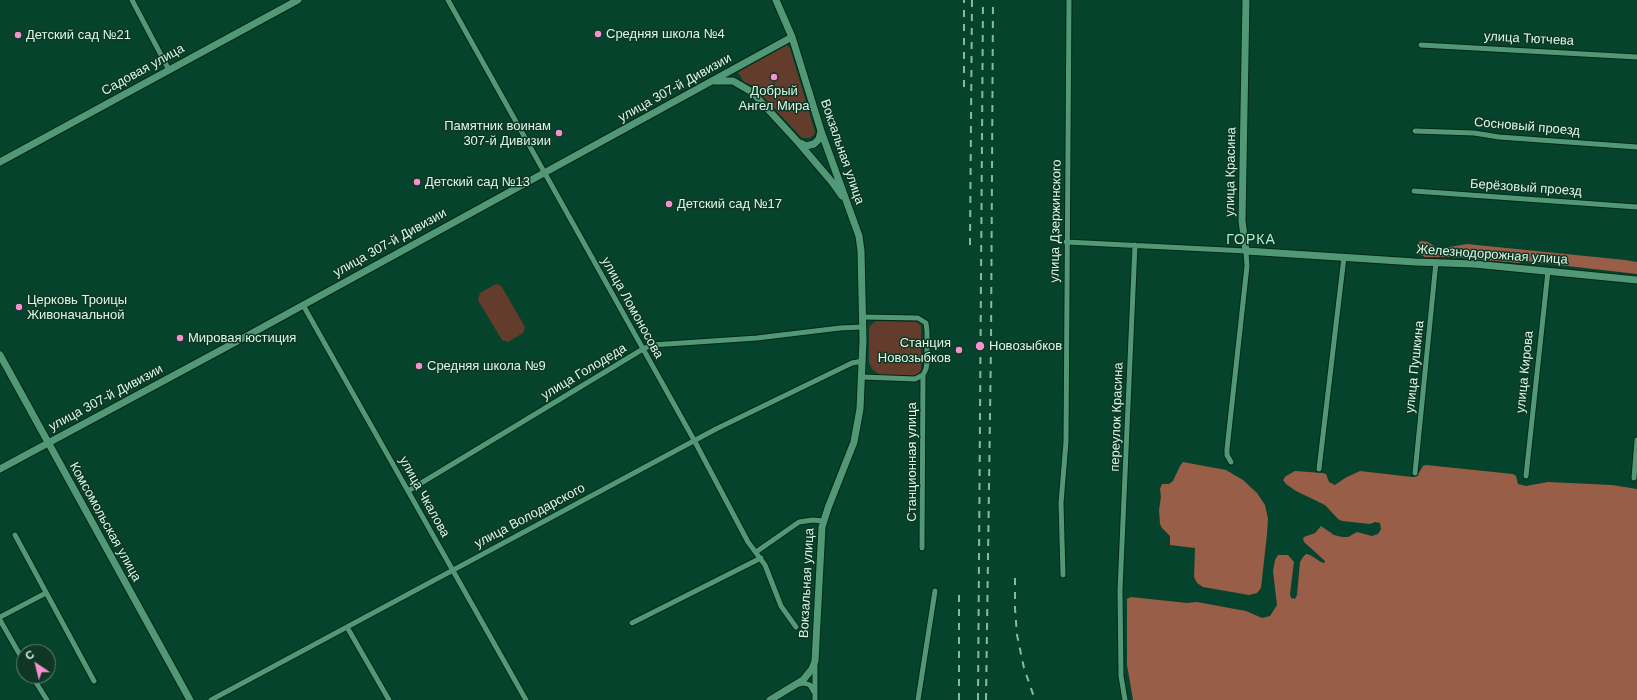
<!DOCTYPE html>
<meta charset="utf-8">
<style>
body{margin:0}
#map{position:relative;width:1637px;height:700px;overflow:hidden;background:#06432c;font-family:Arial,sans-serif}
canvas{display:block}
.north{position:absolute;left:16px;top:644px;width:40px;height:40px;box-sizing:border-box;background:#103625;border:1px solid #608573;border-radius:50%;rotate:325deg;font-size:11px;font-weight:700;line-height:16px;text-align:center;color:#d7fbe7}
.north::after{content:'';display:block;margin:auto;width:14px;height:18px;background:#f591d2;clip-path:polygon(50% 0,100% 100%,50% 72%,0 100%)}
</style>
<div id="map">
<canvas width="1637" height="700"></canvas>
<div class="north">С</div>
</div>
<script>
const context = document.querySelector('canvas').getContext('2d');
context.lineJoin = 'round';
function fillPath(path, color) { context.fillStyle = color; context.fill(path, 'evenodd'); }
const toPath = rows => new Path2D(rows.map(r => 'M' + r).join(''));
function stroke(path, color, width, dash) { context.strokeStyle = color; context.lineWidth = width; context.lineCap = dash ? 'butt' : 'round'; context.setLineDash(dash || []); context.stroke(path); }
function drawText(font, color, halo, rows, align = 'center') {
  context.font = font + ' Arial,sans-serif'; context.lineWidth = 3; context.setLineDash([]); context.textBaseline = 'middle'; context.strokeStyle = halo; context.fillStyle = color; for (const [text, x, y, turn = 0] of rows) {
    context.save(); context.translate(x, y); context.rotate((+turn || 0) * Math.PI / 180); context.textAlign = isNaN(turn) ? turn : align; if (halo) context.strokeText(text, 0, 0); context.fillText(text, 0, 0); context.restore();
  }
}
fillPath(toPath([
 [787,45,790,48,815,132,814,135,810,138,802,138,752,85,744,82,738,72],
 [498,284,502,287,525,327,523,333,508,342,502,340,478,300,480,293,494,285],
 [876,321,917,322,921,325,921,370,918,375,915,376,880,375,872,369,869,362,869,328,871,325]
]), '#643c2c');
fillPath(toPath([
 [1421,241,1428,242,1438,249,1467,244,1625,260,1637,262,1637,274,1524,261,1519,263,1451,257,1425,257,1419,254,1417,252,1418,243],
 [1183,462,1226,470,1243,480,1257,493,1265,505,1268,519,1267,534,1261,588,1257,593,1249,595,1203,587,1197,583,1194,577,1195,548,1170,545,1170,536,1162,528,1160,524,1159,510,1161,497,1160,489,1162,484,1169,484,1173,481,1180,466],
 [1426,465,1513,474,1516,476,1518,484,1526,486,1548,482,1612,485,1637,489,1637,700,1133,700,1127,665,1127,599,1131,597,1187,603,1197,602,1246,611,1262,618,1270,616,1277,605,1273,571,1275,560,1278,555,1288,555,1294,562,1290,594,1291,598,1295,599,1297,595,1300,562,1303,557,1306,554,1310,555,1321,562,1324,563,1325,561,1304,542,1303,539,1304,537,1315,533,1321,526,1334,535,1342,537,1348,537,1357,532,1372,536,1378,534,1381,529,1380,523,1375,522,1370,524,1342,521,1338,519,1325,505,1296,491,1286,484,1283,480,1286,476,1295,471,1322,473,1326,474,1329,482,1335,485,1345,478,1360,471,1412,477,1417,476,1423,466]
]), '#985e48');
const street = toPath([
 [132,0,169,70],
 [448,0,694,440,748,542,765,565,781,606,796,627],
 [1421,45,1637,57],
 [1415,131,1474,133,1499,137,1637,147],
 [1414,191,1637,207],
 [1066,242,1246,251,1247,266,1227,449,1227,455,1231,462],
 [303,305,526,700],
 [863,377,915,379,923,375,926,369,927,363,927,331,926,323,918,318,863,317],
 [1319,469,1344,257],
 [1415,473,1436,262],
 [1526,476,1548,271],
 [1634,478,1637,440],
 [408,491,643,349,652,345,757,338,840,328,863,327],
 [15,535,94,681],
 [922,548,923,375],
 [756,552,799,522,813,520,823,521],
 [1063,575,1061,503,1066,442,1069,0],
 [0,617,46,593],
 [0,620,24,662],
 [632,623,761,558],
 [347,627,389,700],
 [32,676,47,700],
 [799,684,804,683,810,685,814,692],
 [211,700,716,429,852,363,863,361],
 [815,700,815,666],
 [918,700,935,591],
 [1125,700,1121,676,1120,590,1135,245]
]);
const secondary = toPath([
 [1246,0,1242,221,1246,251,1415,262,1474,264,1637,280],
 [715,81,733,81,752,92,798,142,832,182,842,196],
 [800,143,806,146,814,144,819,139,821,131],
 [0,162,298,0],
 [0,355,190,700],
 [0,469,245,337,792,37],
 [770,700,803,680,812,669,815,661,822,527,828,508,854,442,860,409,863,340,861,251,859,236,821,131,792,37,776,0]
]);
stroke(street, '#002717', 7);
stroke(secondary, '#002717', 9);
stroke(street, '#519876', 5);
stroke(secondary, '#519876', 7);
stroke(toPath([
 [964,87,964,0],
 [970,245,972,0],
 [1015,578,1015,608,1017,635,1024,668,1035,700],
 [959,595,959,700],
 [978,700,983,0],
 [986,700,991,344,993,0]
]), '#8bb8a3', 2, [7, 7]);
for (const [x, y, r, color] of [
 [598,34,4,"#f591d2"],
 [18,35,4,"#f591d2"],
 [774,77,4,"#f591d2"],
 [559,133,4,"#f591d2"],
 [417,182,4,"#f591d2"],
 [669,204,4,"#f591d2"],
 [19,307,4,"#f591d2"],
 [180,338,4,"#f591d2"],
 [980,346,5,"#f591d2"],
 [959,350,4,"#f591d2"],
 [419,366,4,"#f591d2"]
]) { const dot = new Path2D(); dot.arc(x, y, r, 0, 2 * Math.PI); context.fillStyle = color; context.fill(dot); stroke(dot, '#103625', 1.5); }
drawText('13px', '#d7fbe7', '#103625', [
 ["Средняя школа №4",606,34],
 ["Детский сад №21",26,35],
 ["Добрый",774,91,"center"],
 ["Ангел Мира",774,106,"center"],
 ["Памятник воинам",551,126,"right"],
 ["307-й Дивизии",551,141,"right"],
 ["Детский сад №13",425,182],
 ["Детский сад №17",677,204],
 ["Церковь Троицы",27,300],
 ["Живоначальной",27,315],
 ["Мировая юстиция",188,338],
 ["Станция",951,343,"right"],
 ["Новозыбков",951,358,"right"],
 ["Новозыбков",989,346],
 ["Средняя школа №9",427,366]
], 'left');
drawText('13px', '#d7fbe7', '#103625', [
 ["улица Тютчева",1529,39,3],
 ["Садовая улица",143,70,-29],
 ["улица 307-й Дивизии",675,88,-29],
 ["Сосновый проезд",1527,127,5],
 ["Вокзальная улица",842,152,71],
 ["улица Красина",1231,172,-89],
 ["Берёзовый проезд",1526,188,4],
 ["улица Дзержинского",1056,221,-89],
 ["улица 307-й Дивизии",390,243,-29],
 ["Железнодорожная улица",1492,255,4],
 ["улица Ломоносова",632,308,61],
 ["улица Пушкина",1415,367,-84],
 ["улица Голодеда",584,372,-31],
 ["улица Кирова",1525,372,-84],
 ["улица 307-й Дивизии",106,398,-28],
 ["переулок Красина",1117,417,-88],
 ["Станционная улица",912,462,-90],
 ["улица Чкалова",424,497,61],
 ["улица Володарского",530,516,-28],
 ["Комсомольская улица",105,522,61],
 ["Вокзальная улица",807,583,-87]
]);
context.letterSpacing = '1px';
drawText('14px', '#a9f3cd', '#103625', [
 ["ГОРКА",1251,240]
]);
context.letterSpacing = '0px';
</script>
